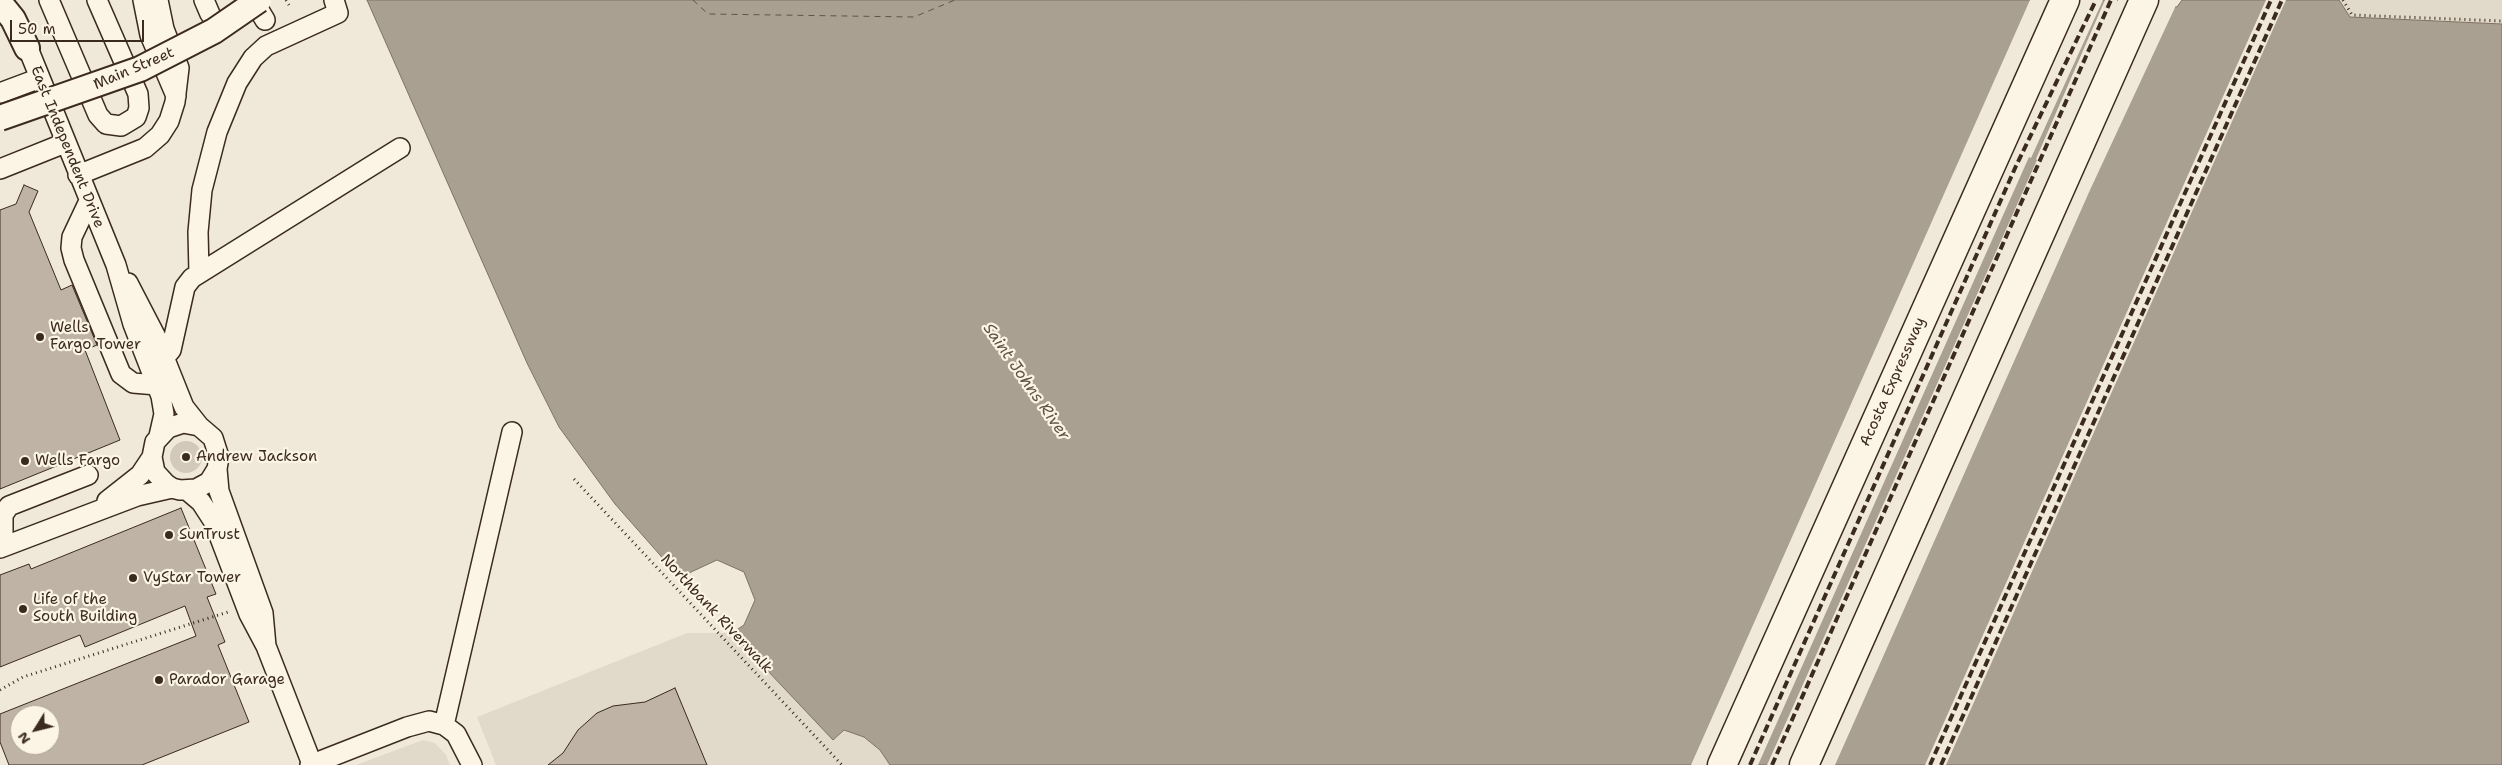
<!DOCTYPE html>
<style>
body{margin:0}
#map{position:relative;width:2502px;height:765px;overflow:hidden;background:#f0e9d9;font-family:"Shantell Sans",sans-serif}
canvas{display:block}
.north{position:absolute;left:10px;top:705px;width:50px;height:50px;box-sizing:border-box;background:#fcf5e5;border:1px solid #afa495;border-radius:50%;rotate:234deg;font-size:14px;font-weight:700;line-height:20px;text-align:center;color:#3b2a1e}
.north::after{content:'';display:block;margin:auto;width:18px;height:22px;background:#3b2a1e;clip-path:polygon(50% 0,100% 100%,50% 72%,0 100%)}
.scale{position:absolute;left:10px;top:20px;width:134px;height:22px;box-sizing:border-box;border:2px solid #3b2a1e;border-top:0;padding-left:6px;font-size:15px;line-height:18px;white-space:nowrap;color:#3b2a1e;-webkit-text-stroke:4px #fcf5e5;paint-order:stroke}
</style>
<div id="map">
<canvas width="2502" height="765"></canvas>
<div class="north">N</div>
<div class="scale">50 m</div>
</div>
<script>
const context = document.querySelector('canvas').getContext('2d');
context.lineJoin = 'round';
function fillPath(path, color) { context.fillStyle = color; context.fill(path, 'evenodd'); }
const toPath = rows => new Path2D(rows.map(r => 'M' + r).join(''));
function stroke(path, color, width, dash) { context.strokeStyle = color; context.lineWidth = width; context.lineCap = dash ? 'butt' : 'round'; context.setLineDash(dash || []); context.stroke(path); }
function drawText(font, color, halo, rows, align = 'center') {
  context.font = font + ' "Shantell Sans",sans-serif'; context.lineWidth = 4.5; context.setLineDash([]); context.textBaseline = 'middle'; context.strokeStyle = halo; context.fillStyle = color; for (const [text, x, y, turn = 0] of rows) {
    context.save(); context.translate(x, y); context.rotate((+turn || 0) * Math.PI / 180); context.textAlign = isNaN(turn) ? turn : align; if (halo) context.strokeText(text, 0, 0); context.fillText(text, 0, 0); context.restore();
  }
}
fillPath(toPath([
 [2339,0,2502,0,2502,24,2350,17],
 [687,633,732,633,833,740,844,730,864,737,880,750,890,765,496,765,477,717],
 [423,740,435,743,446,755,450,765,356,765]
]), '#e1d9c9');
fillPath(toPath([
 '170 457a16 16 0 1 1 32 0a16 16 0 1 1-32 0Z'
]), '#d2c9ba');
const water = toPath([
 [367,0,2122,0,2177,7,2182,0,2339,0,2350,17,2502,24,2502,765,890,765,880,750,864,737,844,730,833,740,732,633,744,625,755,600,744,572,717,560,691,572,682,580,615,504,559,427,527,363,367,0]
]);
fillPath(water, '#aaa091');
stroke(water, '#7e7163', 1);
fillPath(toPath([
 [2030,0,2103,0,2031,158,2029,157,1758,765,1691,765],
 [2105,0,2117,0,2117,2,2118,0,2134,0,2176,5,2178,1,2090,190,1835,765,1767,765,2037,160,2036,159],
 [2266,0,2286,0,1946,765,1925,765]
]), '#f0e9d9');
stroke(toPath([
 [693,0,708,14,914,17,955,0]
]), '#625346', 1, [6, 5]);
const building = toPath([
 [24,185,38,191,29,212,61,290,72,285,97,345,85,350,120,440,0,489,0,210,16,204,24,185],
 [181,508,216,594,207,597,225,642,218,645,249,722,142,765,9,765,0,742,0,714,196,636,185,606,85,647,80,635,0,667,0,575,29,564,31,569,181,508],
 [20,715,50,715,50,745,20,745,20,715],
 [675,688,707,765,548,765,563,753,578,730,597,713,613,706,645,702,675,688]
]);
fillPath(building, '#beb3a4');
stroke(building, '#3b2a1e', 1);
const minor = toPath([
 [49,0,98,115,106,124,121,126,136,117,139,108,138,94,97,0],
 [143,0,150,35,176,96],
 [204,0,210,14],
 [253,0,265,20],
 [23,36,116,265,133,324,161,396,164,414,159,436],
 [0,93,40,78],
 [0,169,65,143],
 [78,175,145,148,160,135,169,121,175,102,179,68,164,29,158,0],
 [89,201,72,237,71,248,74,260,121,374,133,383,157,385],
 [199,273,198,232,202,190,217,132,237,83,253,58,266,46,338,13,334,0],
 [128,283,156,337,184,407,199,426],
 [164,358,171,350,185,287,192,278,400,148],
 [217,469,209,482,196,489,180,490,172,488,166,484,155,472,152,457,155,442,168,428,183,423,199,426,213,438,219,457,217,469,219,491,263,613,266,646],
 [188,491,201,502,214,522,249,614,266,646,312,764],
 [107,501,140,475,152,457],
 [3,546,3,515,9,506,88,475],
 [0,548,137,496,172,488],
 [444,725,512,432],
 [310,765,407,727,429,721,444,725,456,734,472,765]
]);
const major = toPath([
 [0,3,13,19,27,48]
]);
const highway = toPath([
 [1722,765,2065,0],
 [1804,765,2144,0]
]);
stroke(minor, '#3b2a1e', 22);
stroke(major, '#3b2a1e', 28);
stroke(highway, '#3b2a1e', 31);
stroke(toPath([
 [286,0,289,5],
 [2343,0,2352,15,2502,21],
 [574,479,842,765],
 [0,690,23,677,228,612]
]), '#3b2a1e', 3, [1, 4]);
stroke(minor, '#fcf5e5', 19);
stroke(major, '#fcf5e5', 24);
stroke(highway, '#fcf5e5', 28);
stroke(toPath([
 [1750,765,2016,166,2096,0],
 [1772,765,2111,0],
 [1930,765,2271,0],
 [1941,765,2282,0]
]), '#3b2a1e', 4, [8, 4]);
const majorBridge = toPath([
 [0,118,140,69,214,31,259,0]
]);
stroke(majorBridge, '#3b2a1e', 28, []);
stroke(majorBridge, '#fcf5e5', 24);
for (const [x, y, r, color] of [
 [40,337,5,"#3b2a1e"],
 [186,457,5,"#3b2a1e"],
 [25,461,5,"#3b2a1e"],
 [169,535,5,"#3b2a1e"],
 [133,578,5,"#3b2a1e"],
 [23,609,5,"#3b2a1e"],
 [159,680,5,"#3b2a1e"]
]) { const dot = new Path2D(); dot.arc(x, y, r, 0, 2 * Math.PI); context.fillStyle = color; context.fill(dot); stroke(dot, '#fcf5e5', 2); }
drawText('15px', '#3b2a1e', '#fcf5e5', [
 ["Main Street",134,69,-23],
 ["East Independent Drive",67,147,68],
 ["Acosta Expressway",1893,382,-66],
 ["Northbank Riverwalk",716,614,47]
]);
drawText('15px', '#3b2a1e', '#fcf5e5', [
 ["Wells",50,328],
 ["Fargo Tower",50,345],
 ["Andrew Jackson",196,457],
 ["Wells Fargo",35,461],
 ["SunTrust",179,535],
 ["VyStar Tower",143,578],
 ["Life of the",33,600],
 ["South Building",33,617],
 ["Parador Garage",169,680]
], 'left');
drawText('italic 16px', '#625346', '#fcf5e5', [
 ["Saint Johns River",1026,382,55]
]);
</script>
